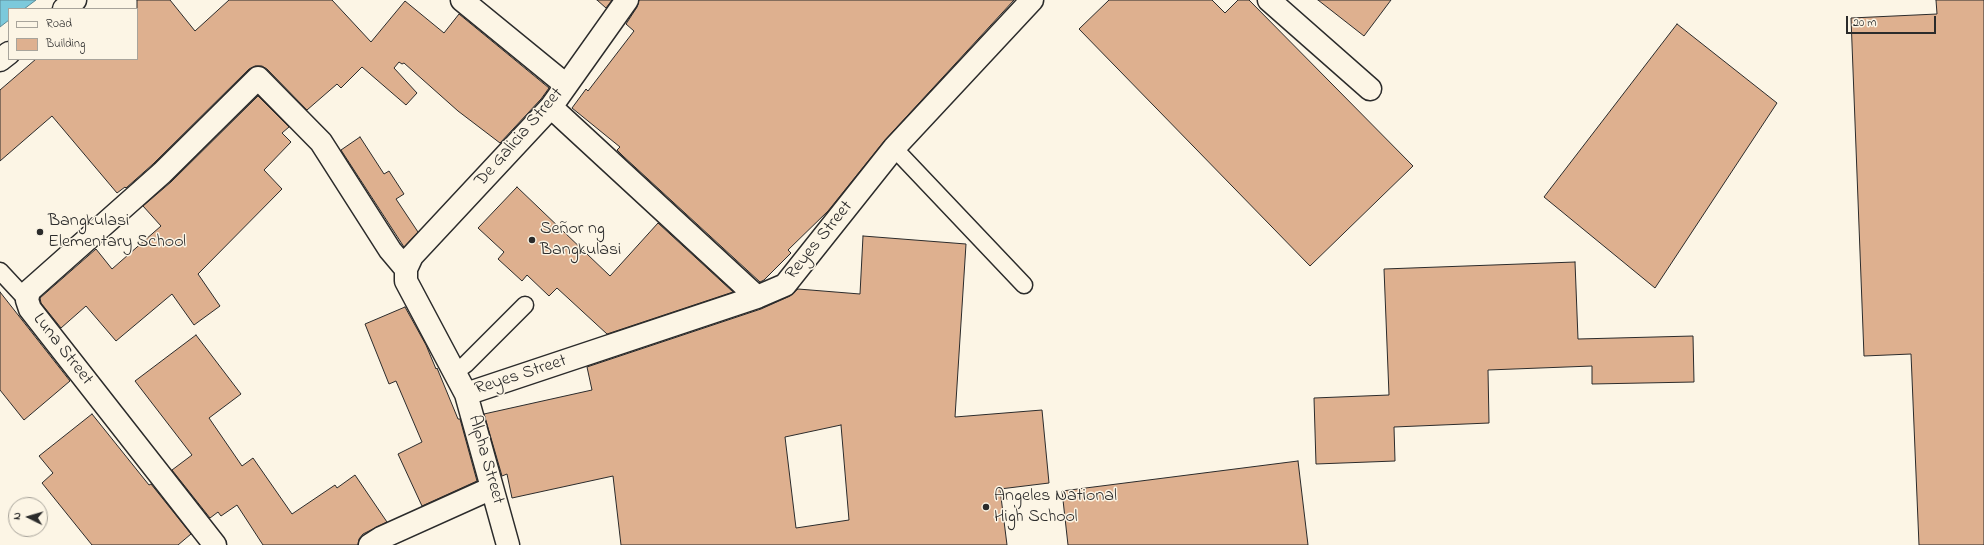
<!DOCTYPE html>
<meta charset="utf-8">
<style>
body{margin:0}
#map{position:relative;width:1984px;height:545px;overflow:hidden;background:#fcf5e5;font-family:"Indie Flower",sans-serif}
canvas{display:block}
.legend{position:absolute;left:8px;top:8px;width:130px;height:52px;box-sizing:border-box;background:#fcf5e5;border:1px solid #a8a49b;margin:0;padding:5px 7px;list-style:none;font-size:12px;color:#2b2b2b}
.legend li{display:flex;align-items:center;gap:8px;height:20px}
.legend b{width:20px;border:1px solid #a8a49b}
.north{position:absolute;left:8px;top:497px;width:40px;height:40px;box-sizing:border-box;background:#fcf5e5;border:1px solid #a8a49b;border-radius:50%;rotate:275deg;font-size:11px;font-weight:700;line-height:16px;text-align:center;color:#2b2b2b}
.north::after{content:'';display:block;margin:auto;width:14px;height:18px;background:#2b2b2b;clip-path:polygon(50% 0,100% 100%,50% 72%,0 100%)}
.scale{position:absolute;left:1846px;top:16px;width:90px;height:18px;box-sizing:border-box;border:2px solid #2b2b2b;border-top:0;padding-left:5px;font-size:12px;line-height:14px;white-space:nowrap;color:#2b2b2b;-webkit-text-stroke:3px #fcf5e5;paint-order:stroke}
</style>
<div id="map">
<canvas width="1984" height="545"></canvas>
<ul class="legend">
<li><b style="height:5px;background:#fcf5e5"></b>Road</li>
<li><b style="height:11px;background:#deb08f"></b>Building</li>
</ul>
<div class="north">N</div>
<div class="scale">20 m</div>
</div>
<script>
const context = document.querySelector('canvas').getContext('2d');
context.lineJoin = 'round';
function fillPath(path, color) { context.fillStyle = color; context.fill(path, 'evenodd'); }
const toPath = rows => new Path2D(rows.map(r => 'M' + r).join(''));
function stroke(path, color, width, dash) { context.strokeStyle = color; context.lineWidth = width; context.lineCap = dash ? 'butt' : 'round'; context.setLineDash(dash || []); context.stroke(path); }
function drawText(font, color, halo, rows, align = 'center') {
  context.font = font + ' "Indie Flower",sans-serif'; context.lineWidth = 3; context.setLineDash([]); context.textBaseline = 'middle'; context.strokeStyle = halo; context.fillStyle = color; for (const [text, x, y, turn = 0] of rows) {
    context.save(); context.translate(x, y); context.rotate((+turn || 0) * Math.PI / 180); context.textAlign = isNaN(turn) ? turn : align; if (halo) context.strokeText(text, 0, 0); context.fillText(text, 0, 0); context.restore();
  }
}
const water = toPath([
 [0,0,36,0,24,9,9,9,9,20,0,27,0,0]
]);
fillPath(water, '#7cc9db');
stroke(water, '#5c8a95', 1);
const building = toPath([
 [137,0,170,0,195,31,229,0,332,0,371,42,405,1,444,33,459,14,549,88,541,99,500,143,458,111,404,63,402,64,399,62,394,68,417,93,406,105,362,67,341,88,337,84,307,110,267,69,262,66,255,66,249,69,153,164,126,188,125,187,117,193,52,116,0,161,0,90,36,59,137,59,137,0],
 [597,0,612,0,606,8,597,0],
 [639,0,1014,0,885,140,828,211,788,250,791,253,764,280,760,282,623,156,617,150,620,147,572,108,586,89,588,91,634,31,626,24,637,7,639,0],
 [1109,0,1212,0,1225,13,1238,0,1249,0,1413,166,1310,266,1079,29,1109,0],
 [1318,0,1391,0,1364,36,1318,0],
 [1936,0,1984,0,1984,545,1919,545,1911,354,1864,356,1851,18,1937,14,1936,0],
 [1677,24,1777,103,1655,288,1544,197,1677,24],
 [258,96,289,127,282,133,291,142,264,170,282,189,198,274,220,306,194,325,172,294,116,341,86,306,61,328,41,303,40,298,96,249,112,269,161,226,143,206,171,182,258,96],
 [360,137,384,174,389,171,404,194,396,199,418,232,404,247,341,150,360,137],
 [517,187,610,276,658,223,733,292,607,334,557,288,549,296,527,275,522,281,498,259,504,252,478,228,517,187],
 [863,236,966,244,955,417,1042,410,1049,483,1000,489,1007,545,621,545,613,476,512,498,507,474,502,476,484,414,592,390,587,367,761,309,790,296,798,289,860,294,863,236],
 [841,425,849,520,796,528,785,437,841,425],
 [1575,262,1578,339,1693,336,1694,382,1592,384,1592,366,1488,370,1489,423,1394,427,1395,461,1316,464,1314,398,1389,395,1384,269,1575,262],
 [0,292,70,381,24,420,0,390,0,292],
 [405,307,426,345,436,369,437,368,458,419,460,419,477,481,422,506,398,454,422,442,396,381,389,384,365,324,405,307],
 [196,335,241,394,209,418,242,466,253,458,292,514,335,485,337,488,355,475,387,522,363,534,359,539,358,545,263,545,237,505,221,516,218,512,210,518,172,470,192,455,135,381,196,335],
 [92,414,149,485,151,484,191,534,178,545,92,545,42,483,53,473,39,456,92,414],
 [1298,461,1308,545,1068,545,1062,491,1298,461]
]);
fillPath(building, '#deb08f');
stroke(building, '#2b2b2b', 1);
const service = toPath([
 [894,148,1024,285],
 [0,271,27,300],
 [455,372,466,364,525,305]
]);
const minor = toPath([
 [462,0,566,85],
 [1269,0,1370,89],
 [64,9,75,0],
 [0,60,9,53],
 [551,107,757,297],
 [466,394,757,297,785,285,894,148,1032,0],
 [215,545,30,309,27,300,29,291,162,173,258,78,321,142,390,250,406,269],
 [370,545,381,538,492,488],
 [508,545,466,394,406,281,406,269,412,256,551,107,627,0]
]);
stroke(service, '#2b2b2b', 19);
stroke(minor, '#2b2b2b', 25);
stroke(service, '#fcf5e5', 16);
stroke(minor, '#fcf5e5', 22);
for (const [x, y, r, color] of [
 [40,232,4,"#2b2b2b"],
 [532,240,4,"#2b2b2b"],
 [986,507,4,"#2b2b2b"]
]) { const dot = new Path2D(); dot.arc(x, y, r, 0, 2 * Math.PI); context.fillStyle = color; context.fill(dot); stroke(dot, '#fcf5e5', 1.5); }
drawText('18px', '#2b2b2b', '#fcf5e5', [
 ["De Galicia Street",520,138,-49],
 ["Reyes Street",820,241,-51],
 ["Luna Street",62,350,52],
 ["Reyes Street",521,376,-18],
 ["Alpha Street",485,460,74]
]);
drawText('18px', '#2b2b2b', '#fcf5e5', [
 ["Bangkulasi",48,222],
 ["Elementary School",48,243],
 ["Señor ng",540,230],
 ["Bangkulasi",540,251],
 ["Angeles National",994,497],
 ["High School",994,518]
], 'left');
</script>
